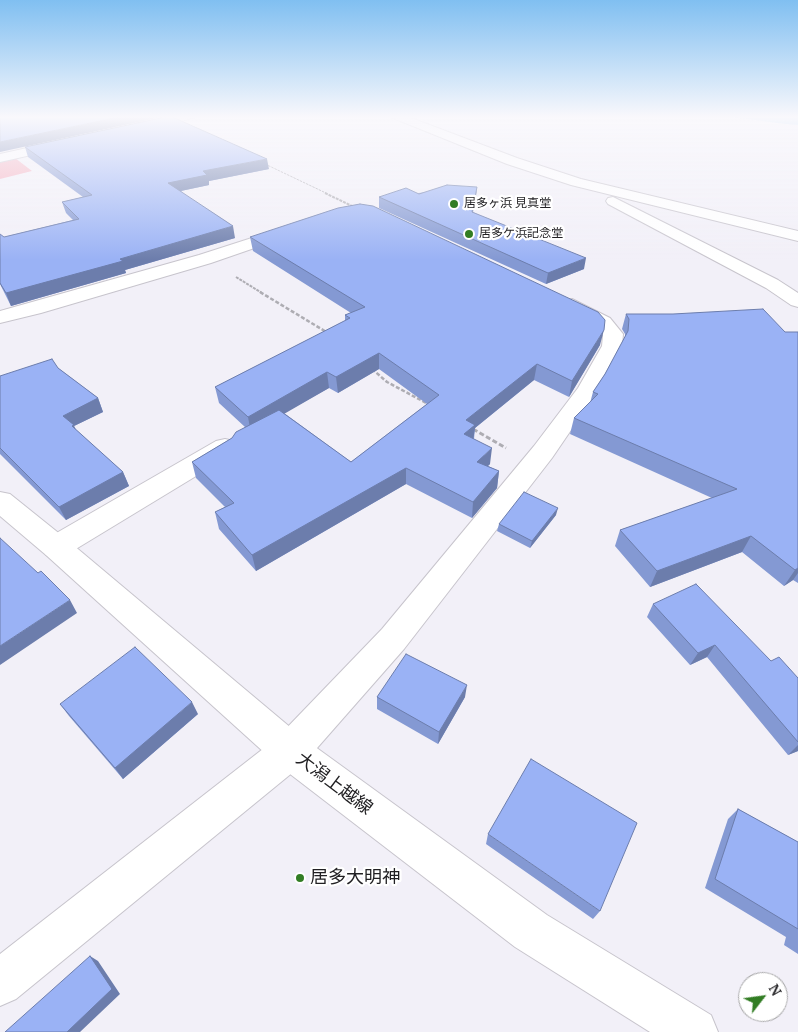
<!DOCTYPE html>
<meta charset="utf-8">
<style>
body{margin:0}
#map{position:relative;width:798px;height:1032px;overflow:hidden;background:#f2f0f8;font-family:"PT Serif",serif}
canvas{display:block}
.north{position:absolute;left:738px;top:972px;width:50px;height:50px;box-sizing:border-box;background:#fff;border:1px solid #a6a6a7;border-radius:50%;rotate:60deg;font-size:14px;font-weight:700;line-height:20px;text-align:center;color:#212023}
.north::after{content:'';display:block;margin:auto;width:18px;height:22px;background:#327d24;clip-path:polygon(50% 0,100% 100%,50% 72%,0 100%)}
</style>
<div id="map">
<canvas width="798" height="1032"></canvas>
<div class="north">N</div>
</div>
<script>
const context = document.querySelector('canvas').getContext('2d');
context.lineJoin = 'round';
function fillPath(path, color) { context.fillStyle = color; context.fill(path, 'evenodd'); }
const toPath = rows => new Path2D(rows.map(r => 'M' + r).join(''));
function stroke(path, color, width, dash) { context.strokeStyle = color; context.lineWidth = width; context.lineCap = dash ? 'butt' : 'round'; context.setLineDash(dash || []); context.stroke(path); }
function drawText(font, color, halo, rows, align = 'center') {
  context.font = font + ' "PT Serif","Noto Sans JP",serif'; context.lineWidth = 4.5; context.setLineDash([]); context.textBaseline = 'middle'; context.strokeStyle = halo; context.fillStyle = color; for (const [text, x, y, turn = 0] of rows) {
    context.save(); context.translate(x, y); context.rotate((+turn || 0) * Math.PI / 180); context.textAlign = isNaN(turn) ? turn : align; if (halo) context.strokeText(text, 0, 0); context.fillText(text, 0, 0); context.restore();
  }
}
fillPath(toPath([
 [15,158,32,171,0,179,0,162]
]), '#f5abbb');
fillPath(toPath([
 [724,116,798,116,798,125,786,124]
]), '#85d0ff');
const minor = toPath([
 [175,116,195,116,193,118,139,131,133,127,135,124,175,116],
 [391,116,406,116,517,158,581,179,798,231,798,241,571,185,507,164,393,118,391,116],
 [63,140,69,144,67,147,0,162,0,154,63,140],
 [613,197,778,280,798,293,798,307,791,305,766,288,608,204,606,201,608,198,613,197],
 [286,227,292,229,294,232,292,235,211,263,41,313,0,323,0,311,199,255,286,227],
 [572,299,610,318,623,334,622,346,599,389,552,458,404,649,303,764,16,999,0,1006,0,954,277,738,382,629,534,446,578,388,602,346,603,335,596,326,565,309,562,305,565,301,572,299],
 [225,439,234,441,237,447,234,453,66,555,56,558,46,555,42,547,46,539,216,441,225,439]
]);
const major = toPath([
 [0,492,10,494,66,539,303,738,547,915,711,1015,718,1032,650,1032,515,947,277,764,46,555,0,516,0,492]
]);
stroke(minor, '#c7c4cc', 2);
stroke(major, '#c7c4cc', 2);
stroke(toPath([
 [265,164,328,194]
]), '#aeadb3', 1, [2.5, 1]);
stroke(toPath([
 [325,193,354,207],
 [236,277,262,293]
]), '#aeadb3', 2, [3, 1]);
stroke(toPath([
 [260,292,328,333],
 [372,369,387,382,430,405]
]), '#aeadb3', 2.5, [4, 2]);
stroke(toPath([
 [473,429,506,448]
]), '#aeadb3', 3, [5, 2.5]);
fillPath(minor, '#fff');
fillPath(major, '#fff');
fillPath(toPath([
 [25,147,269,169,209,181,209,185,181,191,235,238,125,270,126,273,11,306,0,284,0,234,4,237,73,220,66,213,62,202,83,197,28,157],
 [477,187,473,212,584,269,546,284,379,208,379,197],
 [250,237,600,345,569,397,534,380,475,428,474,439,490,464,488,466,499,471,497,488,472,518,406,484,256,571,219,529,215,512,225,507,196,478,192,462,232,438,245,427,219,403,215,387,345,321,345,315,351,313,253,251],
 [379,369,427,404,351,462,284,413,329,388,338,393],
 [626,314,785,332,798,332,798,583,793,580,784,586,742,552,650,587,615,546,620,530,712,498,570,434,574,418,590,403,593,392,605,374,625,338,625,334,622,329],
 [58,368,98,398,103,412,74,426,76,430,123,472,129,486,66,520,0,454,0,376],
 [556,515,530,548,497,531,499,524],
 [653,604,771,661,798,678,798,751,788,755,707,657,690,665,647,617],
 [377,697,465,697,438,744,377,709],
 [60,704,198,714,123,779,69,716],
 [738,809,798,842,798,954,784,945,786,937,705,888,728,819],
 [488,834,600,911,593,919,486,844]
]), '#8499d3');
fillPath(toPath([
 [124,116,156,116,157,118,0,152,0,142],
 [267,159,269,169,209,181,209,185,171,193,168,183,203,171],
 [477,187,476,197,471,222,472,212],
 [233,226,235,238,125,270,126,273,11,306,6,293,120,259],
 [586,258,584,269,546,284,548,273],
 [604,330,600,345,569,397,572,381],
 [379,353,379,369,338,393,336,377],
 [537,364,534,380,475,428,473,441,462,450,466,420],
 [327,372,329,388,251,433,248,417],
 [98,398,103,412,74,426,80,438,63,416],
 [492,448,490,464,475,478,477,462],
 [406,468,406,484,256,571,252,555],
 [499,471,497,488,472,518,473,502],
 [123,472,129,486,66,520,59,507],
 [558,508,556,515,530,548,532,541],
 [751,536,742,552,650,587,657,571],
 [798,568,798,573,793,580,784,586,795,570],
 [70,600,77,613,0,665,0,646],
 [715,645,707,657,690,665,698,653],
 [467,685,465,697,438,744,439,732],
 [192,702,198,714,123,779,115,768],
 [798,745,798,751,788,755],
 [90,956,98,961,120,994,80,1032,67,1032]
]), '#6c7dac');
const building = toPath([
 [0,116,124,116,0,142,0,116],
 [170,116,267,159,203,171,207,175,168,183,233,226,120,259,123,261,6,293,0,283,0,234,4,237,79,219,62,202,92,195,25,147,170,116],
 [447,185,477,187,472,212,586,258,548,273,379,197,406,188,419,194,447,185],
 [360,204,373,206,598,312,605,320,604,330,572,381,537,364,466,420,475,425,464,434,492,448,477,462,499,471,473,502,406,468,252,555,215,512,234,503,192,462,232,438,236,432,279,410,351,462,439,395,379,353,336,377,327,372,248,417,215,387,350,318,345,315,365,307,250,237,338,208,360,204],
 [763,309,785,332,798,332,798,568,795,570,751,536,657,571,620,530,737,489,574,418,598,394,593,392,605,374,628,331,629,319,626,314,673,314,763,309],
 [52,359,58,368,98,398,63,416,74,425,72,426,123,472,59,507,0,448,0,376,52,359],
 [524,492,558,508,532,541,499,524,524,492],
 [0,538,38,573,41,571,70,600,0,646,0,538],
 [696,584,771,661,779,657,798,678,798,742,715,645,698,653,653,604,696,584],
 [135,647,192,702,115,768,60,704,135,647],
 [406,654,467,685,439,732,377,697,406,654],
 [531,759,637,823,600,911,488,834,531,759],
 [738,809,798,842,798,929,715,879,738,809],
 [90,956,112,989,67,1032,5,1032,90,956]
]);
fillPath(building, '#9ab2f5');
stroke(building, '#6c7dac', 1);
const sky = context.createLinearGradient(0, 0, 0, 260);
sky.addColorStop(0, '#80bff1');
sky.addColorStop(0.45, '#f9f8fc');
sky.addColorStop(1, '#f9f8fc00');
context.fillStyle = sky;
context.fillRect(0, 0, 798, 260);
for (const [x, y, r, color] of [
 [454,204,5,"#327d24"],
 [469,234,5,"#327d24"],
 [300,878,5,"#327d24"]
]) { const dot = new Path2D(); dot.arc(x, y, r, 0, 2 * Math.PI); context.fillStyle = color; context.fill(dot); stroke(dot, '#fff', 2); }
drawText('12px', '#212023', '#fff', [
 ["居多ヶ浜 見真堂",464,204],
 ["居多ケ浜記念堂",479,234]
], 'left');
drawText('18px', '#212023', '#fff', [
 ["大潟上越線",334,784,37]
]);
drawText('18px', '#212023', '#fff', [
 ["居多大明神",310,878]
], 'left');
</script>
